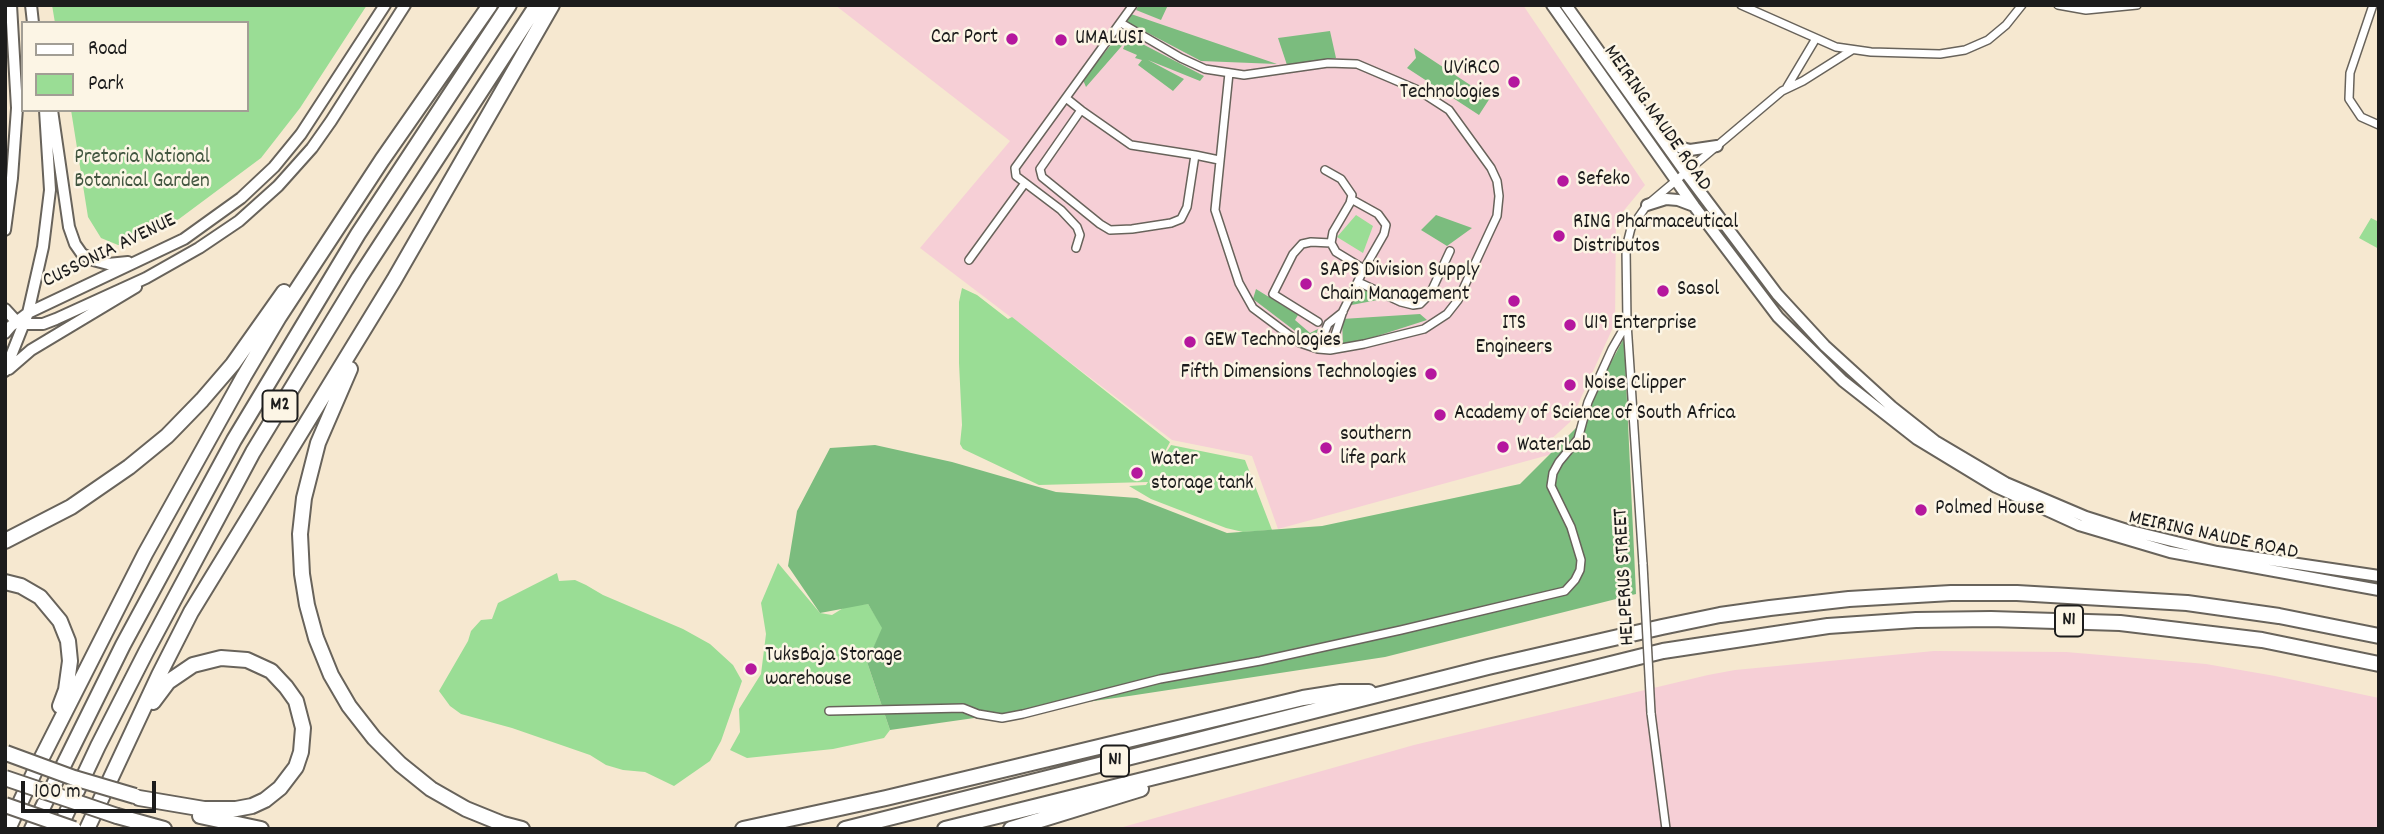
<!DOCTYPE html>
<style>
body{margin:0}
#map{position:relative;width:2384px;height:834px;overflow:hidden;background:#f6e8d0;font-family:Dekko,sans-serif}
canvas{display:block}
.frame{position:absolute;inset:0;border:7px solid #1c1c1c;pointer-events:none}
.legend{position:absolute;left:21px;top:21px;width:228px;height:91px;box-sizing:border-box;background:#fcf5e5;border:2px solid #a29e95;margin:0;padding:9px 12px;list-style:none;font-size:21px;color:#1c1c1c}
.legend li{display:flex;align-items:center;gap:14px;height:35px}
.legend b{width:35px;border:2px solid #a29e95}
.scale{position:absolute;left:21px;top:781px;width:135px;height:32px;box-sizing:border-box;border:4px solid #1c1c1c;border-top:0;padding-left:9px;font-size:21px;line-height:24px;white-space:nowrap;color:#1c1c1c;-webkit-text-stroke:5px #fcf5e5;paint-order:stroke}
</style>
<div id="map">
<canvas width="2384" height="834"></canvas>
<div class="frame"></div>
<ul class="legend">
<li><b style="height:9px;background:#fff"></b>Road</li>
<li><b style="height:19px;background:#9add95"></b>Park</li>
</ul>
<div class="scale">100 m</div>
</div>
<script>
const context = document.querySelector('canvas').getContext('2d');
context.lineJoin = 'round';
function fillPath(path, color) { context.fillStyle = color; context.fill(path, 'evenodd'); }
const toPath = rows => new Path2D(rows.map(r => 'M' + r).join(''));
function stroke(path, color, width, dash) { context.strokeStyle = color; context.lineWidth = width; context.lineCap = dash ? 'butt' : 'round'; context.setLineDash(dash || []); context.stroke(path); }
function drawText(font, color, halo, rows, align = 'center') {
  context.font = font + ' Dekko,sans-serif'; context.lineWidth = 5; context.setLineDash([]); context.textBaseline = 'middle'; context.strokeStyle = halo; context.fillStyle = color; for (const [text, x, y, turn = 0] of rows) {
    context.save(); context.translate(x, y); context.rotate((+turn || 0) * Math.PI / 180); context.textAlign = isNaN(turn) ? turn : align; if (halo) context.strokeText(text, 0, 0); context.fillText(text, 0, 0); context.restore();
  }
}
fillPath(toPath([
 [835,5,1523,5,1645,185,1616,220,1615,323,1570,422,1548,442,1556,453,1278,529,1252,456,1172,440,920,248,1010,141],
 [1934,651,2066,652,2206,664,2275,676,2379,698,2379,829,1116,829,1414,745,1708,675,1735,670]
]), '#f6cfd6');
fillPath(toPath([
 [52,5,367,5,300,108,261,158,179,219,125,245,118,245,101,238,88,217,71,110,247,110,247,23,55,23],
 [1356,215,1373,226,1363,253,1337,237],
 [2371,218,2379,222,2379,249,2359,238],
 [962,288,977,295,1008,319,1012,317,1170,442,1157,467,1171,445,1245,460,1272,530,1243,532,1226,528,1151,499,1129,486,1146,485,1148,482,1039,485,963,449,960,444,962,425,959,363,959,302],
 [778,563,820,613,832,615,848,605,868,604,883,628,867,662,890,730,884,738,833,749,747,758,730,750,740,732,739,709,761,674,766,634,761,603],
 [557,573,559,581,575,580,586,585,603,595,683,629,710,644,733,665,742,681,721,741,710,761,674,786,645,772,623,770,606,765,590,755,512,728,461,714,450,706,439,691,468,641,471,631,481,620,492,619,498,603]
]), '#9add95');
fillPath(toPath([
 [1139,5,1168,5,1161,20,1136,10],
 [1131,14,1277,64,1201,61,1127,22],
 [1330,31,1336,58,1287,65,1278,38],
 [1121,32,1129,37,1204,76,1200,81,1148,60,1184,79,1173,91,1138,65,1142,60,1135,58,1137,55,1123,49,1127,40,1086,87,1083,80],
 [1414,48,1490,98,1479,115,1407,68,1416,58],
 [1436,215,1472,228,1447,246,1421,230],
 [1363,284,1383,299,1346,306],
 [1256,289,1298,315,1295,320,1310,333,1318,329,1314,342,1303,337,1253,299],
 [1420,314,1427,320,1343,347,1342,319],
 [1624,338,1636,594,1385,657,1129,696,890,730,867,662,882,628,868,604,820,613,788,566,797,511,830,448,875,445,952,462,1056,492,1137,498,1227,533,1322,526,1520,484,1576,428]
]), '#7bbc7e');
const street = toPath([
 [1741,5,1836,47,1871,52,1940,54,1965,50,1988,40,2006,25,2022,5],
 [2058,5,2086,10,2137,5],
 [2373,5,2350,73,2349,99,2361,117,2379,125],
 [1121,23,1181,58,1205,69,1244,75,1328,63,1357,64,1418,90,1449,110,1491,168,1497,181,1499,196,1497,216,1490,231,1458,300,1447,314,1424,329,1364,344,1330,350,1318,349,1300,343,1253,308,1239,283,1215,210,1229,73],
 [1787,87,1815,40],
 [1066,98,1081,110,1040,169,1042,177,1100,224,1110,230,1132,229,1171,223,1181,219,1187,207,1195,155,1131,145,1081,110],
 [1195,155,1219,160],
 [1325,170,1341,179,1352,195,1350,203,1333,232,1331,243,1336,252,1364,269,1343,311,1330,350],
 [1351,199,1378,214,1386,225,1384,234,1364,269],
 [1076,248,1080,235,1077,227,1061,210,1016,176,1015,168,1133,5],
 [969,260,1025,183],
 [1358,282,1401,302,1413,305,1420,304,1430,294,1450,251],
 [1318,322,1273,294,1293,254,1302,244,1311,242,1331,243],
 [1318,349,1328,324,1343,312],
 [1643,564,1627,323,1626,248,1631,228,1647,205,1782,91,1803,81,1852,50],
 [829,711,963,708,978,714,1002,718,1023,714,1160,679,1260,661,1401,630,1565,591,1575,580,1580,570,1581,560,1571,527,1551,486,1553,473,1559,462,1578,439,1588,402,1612,349,1627,323],
 [1651,713,1666,829]
]);
const secondary = toPath([
 [31,5,33,23],
 [1552,5,1694,206,1778,317,1843,381,1917,439,1996,487,2079,525,2170,552,2379,590],
 [1566,5,1686,173,1777,294,1825,346,1892,407,1935,441,2006,483,2086,517,2127,530,2217,552,2379,576],
 [52,110,69,227,75,244,82,254,93,260,108,264,128,262],
 [1666,138,1679,147,1690,150,1717,146],
 [1647,205,1666,199,1678,200,1694,206],
 [5,230,12,178,17,108,11,5],
 [5,309,16,321,24,324,43,324,56,319,146,278,199,248,239,221,278,186,312,148,331,121,405,5],
 [5,333,11,326,28,313,184,239,241,198,274,167,301,134,385,5],
 [9,369,31,350,136,287],
 [5,371,28,313,43,247,50,190,45,110]
]);
const highway = toPath([
 [350,369,318,443,304,498,300,534,302,574,307,605,316,638,331,675,349,706,374,738,400,764,431,789,466,809,503,824,522,829],
 [5,541,71,507,129,467,167,436,202,400,233,364,284,292],
 [5,582,21,586,40,597,60,621,68,641,70,661,66,690,60,706],
 [139,798,204,809,236,809,252,806,265,800,280,788,296,767,301,752,303,728,296,701,286,687,271,671,247,660,221,658,193,665,168,682,153,702],
 [117,816,164,829],
 [200,816,261,829],
 [8,829,34,773,145,554,244,376,279,317,382,160,490,5],
 [32,829,123,645,234,440,358,234,509,5],
 [59,829,98,746,146,652,253,452,359,278,537,5],
 [87,829,159,675,191,612,394,280,552,5],
 [743,829,886,798,1303,698,1341,692,1369,692],
 [845,829,1488,667,1662,627,1720,615,1770,608,1849,599,1951,593,2017,593,2187,603,2279,616,2379,636],
 [945,829,1663,651,1828,626,1916,620,1991,619,2120,623,2262,640,2379,664],
 [1011,829,1141,789]
]);
stroke(street, '#68635b', 10);
stroke(secondary, '#68635b', 14);
stroke(highway, '#68635b', 18);
stroke(street, '#fff', 7);
stroke(secondary, '#fff', 10);
stroke(highway, '#fff', 14);
const streetBridge = toPath([
 [1643,564,1651,713]
]);
const highwayBridge = toPath([
 [6,753,74,778,135,796],
 [5,778,117,816],
 [5,805,74,829]
]);
stroke(streetBridge, '#68635b', 10, []);
stroke(highwayBridge, '#68635b', 18, []);
stroke(streetBridge, '#fff', 7);
stroke(highwayBridge, '#fff', 14);
for (const [x, y, r, color] of [
 [1012,39,7,"#b5179e"],
 [1061,40,7,"#b5179e"],
 [1514,82,7,"#b5179e"],
 [1563,181,7,"#b5179e"],
 [1559,236,7,"#b5179e"],
 [1306,284,7,"#b5179e"],
 [1663,291,7,"#b5179e"],
 [1514,301,7,"#b5179e"],
 [1570,325,7,"#b5179e"],
 [1190,342,7,"#b5179e"],
 [1431,374,7,"#b5179e"],
 [1570,385,7,"#b5179e"],
 [1440,415,7,"#b5179e"],
 [1503,447,7,"#b5179e"],
 [1326,448,7,"#b5179e"],
 [1137,473,7,"#b5179e"],
 [1921,510,7,"#b5179e"],
 [751,669,7,"#b5179e"]
]) { const dot = new Path2D(); dot.arc(x, y, r, 0, 2 * Math.PI); context.fillStyle = color; context.fill(dot); stroke(dot, '#fcf5e5', 2.5); }
for (const [x, y, w] of [
 [280,406,35],
 [2069,621,28],
 [1115,761,28]
]) { const box = new Path2D(); box.roundRect(x - w / 2, y - 15.5, w, 31, 5); context.fillStyle = '#fcf5e5'; context.fill(box); stroke(box, '#1c1c1c', 2); }
drawText('bold 19px', '#1c1c1c', null, [
 ["M2",280,406],
 ["N1",2069,621],
 ["N1",1115,761]
]);
drawText('21px', '#1c1c1c', '#fcf5e5', [
 ["Car Port",998,39,"right"],
 ["UMALUSI",1075,40],
 ["UViRCO",1500,70,"right"],
 ["Technologies",1500,94,"right"],
 ["Sefeko",1577,181],
 ["RING Pharmaceutical",1573,224],
 ["Distributos",1573,248],
 ["SAPS Division Supply",1320,272],
 ["Chain Management",1320,296],
 ["Sasol",1677,291],
 ["ITS",1514,325,"center"],
 ["Engineers",1514,349,"center"],
 ["U19 Enterprise",1584,325],
 ["GEW Technologies",1204,342],
 ["Fifth Dimensions Technologies",1417,374,"right"],
 ["Noise Clipper",1584,385],
 ["Academy of Science of South Africa",1454,415],
 ["southern",1340,436],
 ["life park",1340,460],
 ["WaterLab",1517,447],
 ["Water",1151,461],
 ["storage tank",1151,485],
 ["Polmed House",1935,510],
 ["TuksBaja Storage",765,657],
 ["warehouse",765,681]
], 'left');
drawText('21px', '#1c1c1c', '#fcf5e5', [
 ["MEIRING NAUDE ROAD",1656,119,55],
 ["CUSSONIA AVENUE",110,252,-26],
 ["MEIRING NAUDE ROAD",2213,537,12],
 ["HELPERUS STREET",1626,577,-93]
]);
drawText('21px', '#425640', '#fcf5e5', [
 ["Pretoria National",142,159],
 ["Botanical Garden",142,183]
]);
</script>
